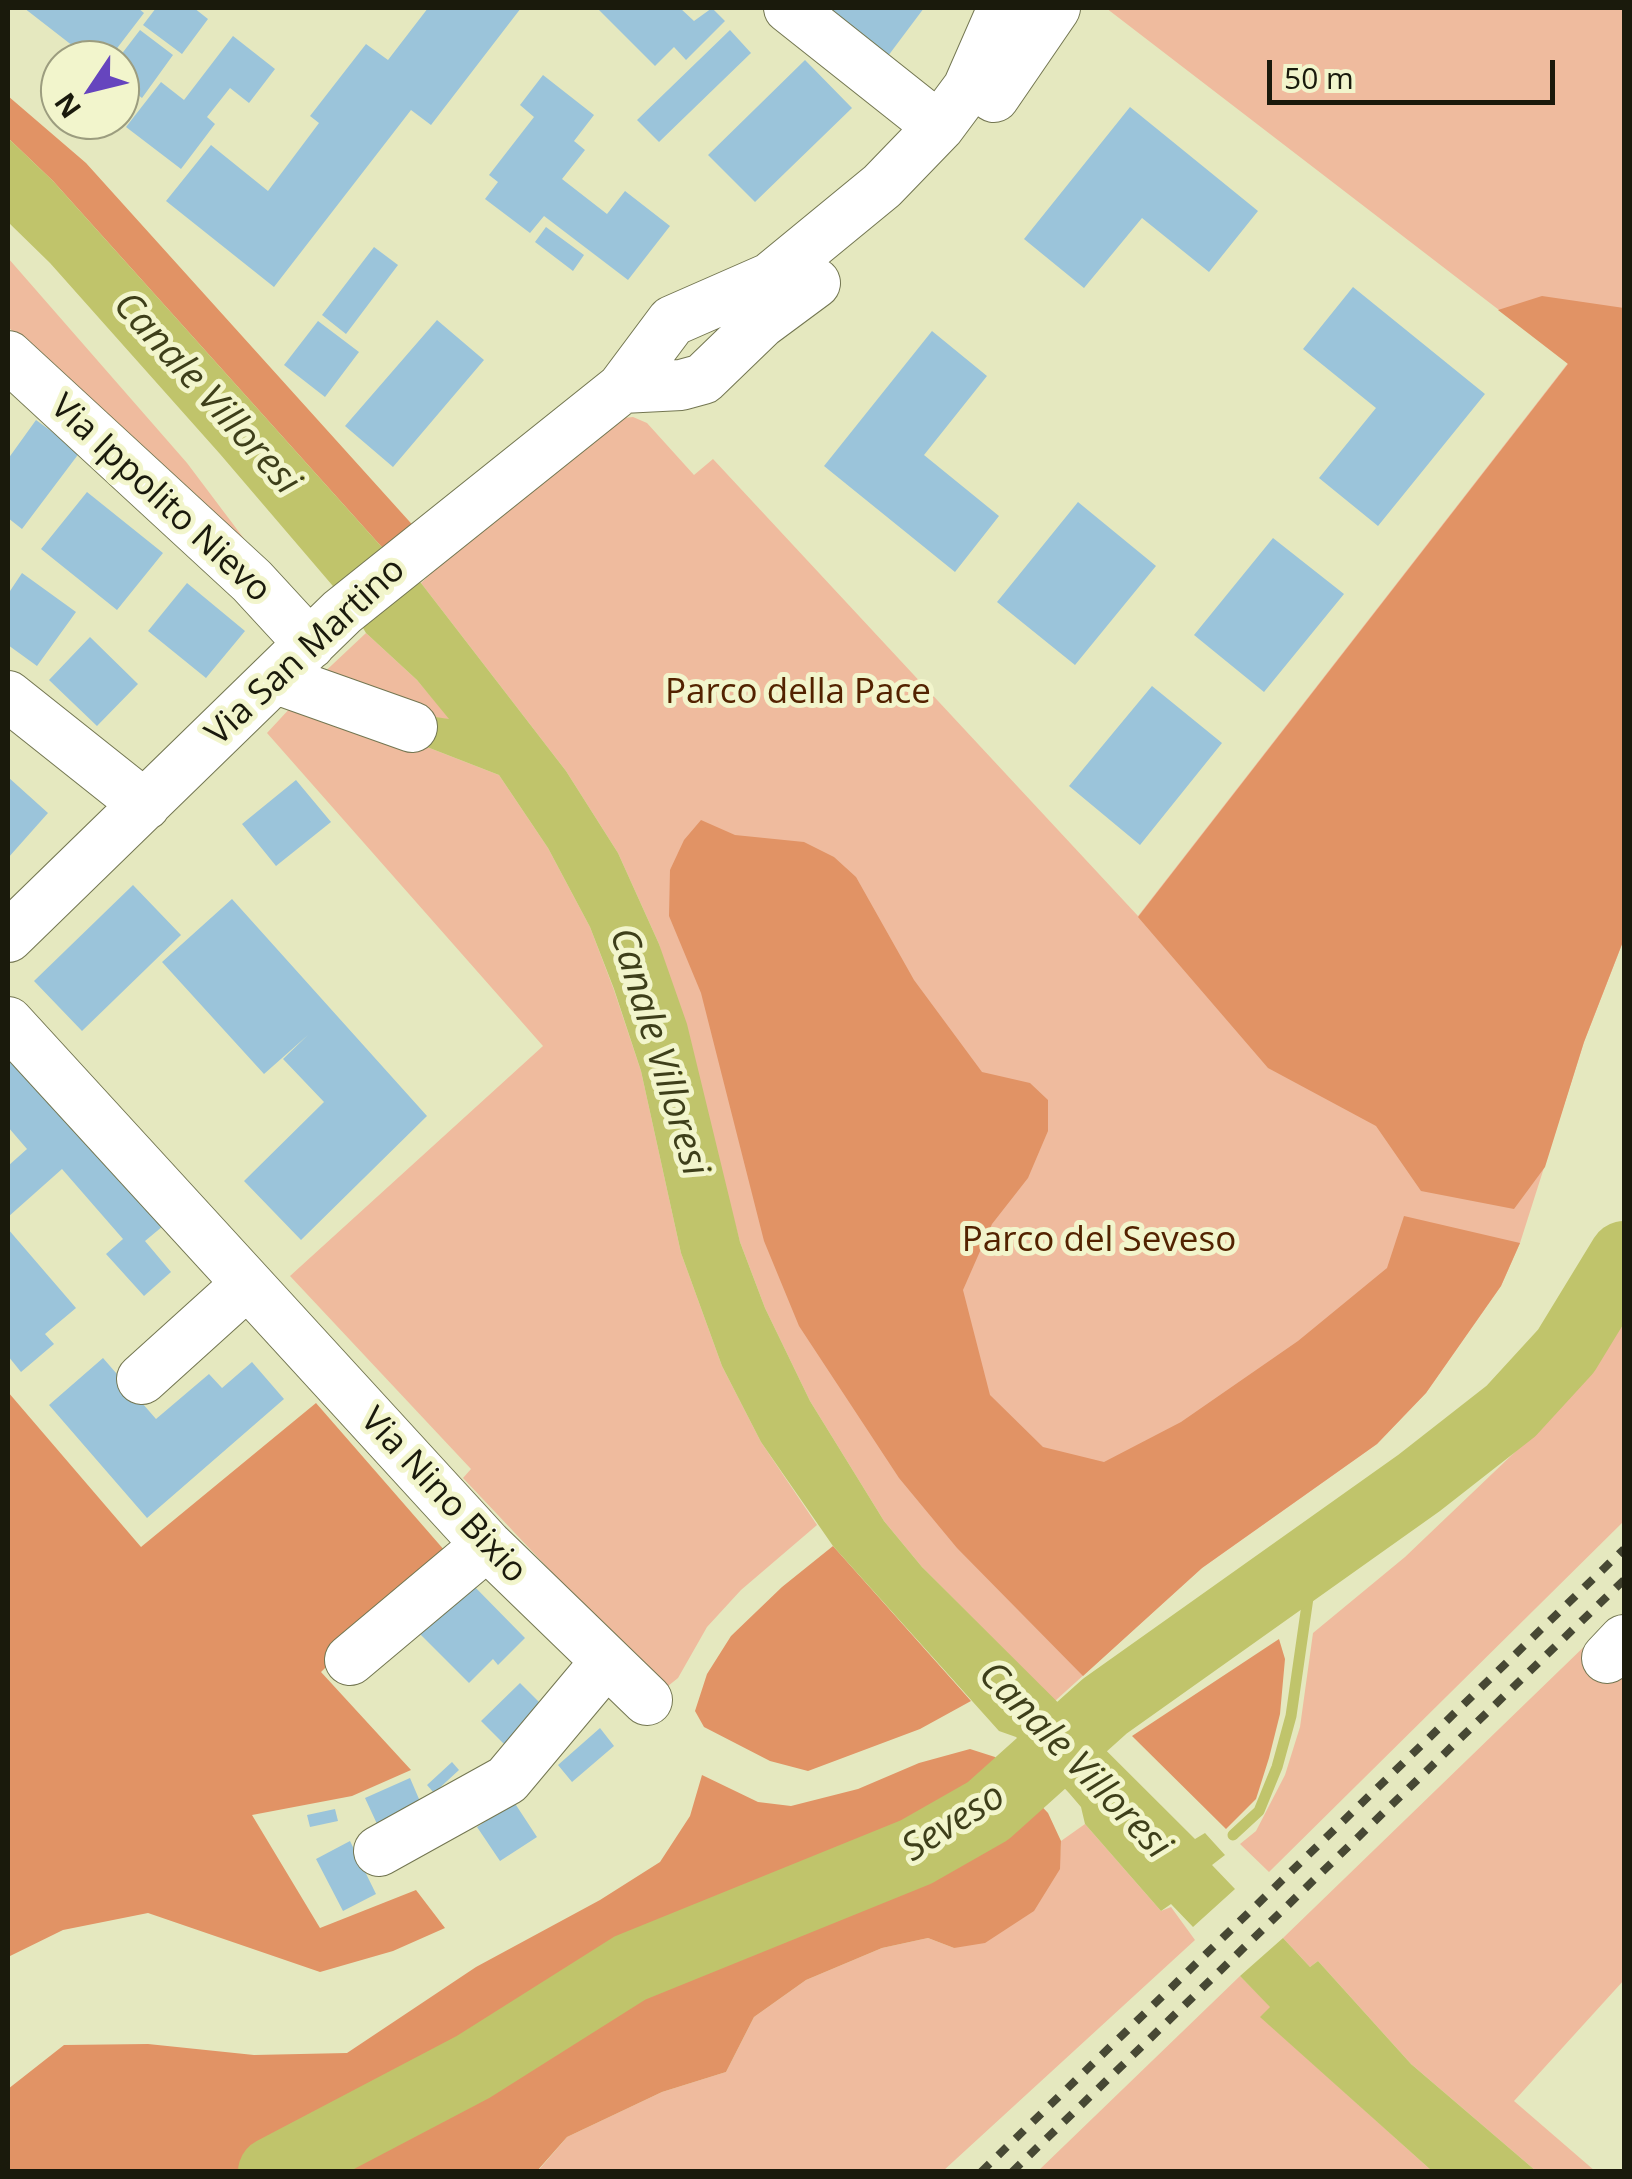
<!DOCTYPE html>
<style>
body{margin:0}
#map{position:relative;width:1632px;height:2179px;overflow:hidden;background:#e5e8bf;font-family:"Open Sans",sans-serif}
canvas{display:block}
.frame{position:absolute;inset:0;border:10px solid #1a1a0c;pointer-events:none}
.north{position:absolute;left:40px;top:40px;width:100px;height:100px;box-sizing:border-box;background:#f2f5cc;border:2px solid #9c9d7f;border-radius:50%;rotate:235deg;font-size:28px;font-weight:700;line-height:40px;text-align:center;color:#1a1a0c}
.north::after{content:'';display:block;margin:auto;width:35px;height:45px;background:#6645be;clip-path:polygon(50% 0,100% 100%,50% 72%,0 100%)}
.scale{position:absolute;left:1267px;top:60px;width:288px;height:45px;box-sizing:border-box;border:5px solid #1a1a0c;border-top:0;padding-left:12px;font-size:30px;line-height:35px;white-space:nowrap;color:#1a1a0c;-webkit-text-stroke:8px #f2f5cc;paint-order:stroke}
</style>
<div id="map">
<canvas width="1632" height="2179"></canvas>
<div class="frame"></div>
<div class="north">N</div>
<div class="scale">50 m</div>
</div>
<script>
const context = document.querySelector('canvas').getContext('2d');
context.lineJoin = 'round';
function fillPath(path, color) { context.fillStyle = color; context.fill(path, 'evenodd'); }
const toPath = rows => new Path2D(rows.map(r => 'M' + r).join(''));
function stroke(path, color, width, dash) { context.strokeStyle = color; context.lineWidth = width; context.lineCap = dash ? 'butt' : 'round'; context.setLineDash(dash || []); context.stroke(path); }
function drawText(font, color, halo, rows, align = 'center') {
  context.font = font + ' "Open Sans",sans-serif'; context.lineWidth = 10; context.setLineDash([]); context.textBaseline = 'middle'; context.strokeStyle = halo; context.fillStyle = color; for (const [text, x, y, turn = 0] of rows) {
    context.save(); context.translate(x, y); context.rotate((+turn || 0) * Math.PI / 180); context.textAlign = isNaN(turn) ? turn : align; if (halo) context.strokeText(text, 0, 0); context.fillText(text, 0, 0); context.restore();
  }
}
fillPath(toPath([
 [1106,8,1624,8,1624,939,1584,1042,1520,1243,1501,1286,1426,1393,1377,1444,1202,1568,1055,1701,922,1567,884,1521,810,1401,765,1308,740,1242,659,944,618,853,566,771,421,583,529,482,613,419,633,417,647,423,694,475,713,459,1138,916,1568,363],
 [8,258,187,463,245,540,8,327],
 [366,633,417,680,451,720,415,714,316,680],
 [292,706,409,740,499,775,548,848,590,927,614,990,641,1071,681,1253,722,1366,761,1442,817,1525,741,1590,707,1627,678,1678,663,1690,463,1478,471,1469,290,1276,543,1046,267,733],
 [1624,1299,1624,1521,1269,1872,1240,1844,1256,1831,1285,1775,1300,1727,1313,1633,1405,1557,1515,1452,1577,1372],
 [1592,1639,1624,1673,1624,1980,1514,2101,1595,2171,1536,2171,1411,2064,1318,1961,1310,1967,1283,1938],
 [1085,1824,1161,1911,1171,1907,1195,1940,943,2171,537,2172,567,2137,662,2092,726,2072,754,2017,806,1980,882,1948,928,1938,954,1948,1059,1869,1061,1841],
 [1240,1976,1271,2007,1261,2017,1432,2171,1037,2172]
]), '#efbb9e');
fillPath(toPath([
 [8,96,86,163,418,531,388,554,53,181,8,138],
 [1542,296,1624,308,1624,939,1584,1042,1545,1167,1514,1209,1421,1191,1376,1126,1268,1068,1138,917,1568,364,1498,310],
 [701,820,735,835,804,842,834,857,856,877,914,980,982,1072,1030,1083,1048,1100,1048,1131,1028,1178,992,1224,963,1290,990,1395,1043,1447,1104,1462,1181,1422,1298,1341,1387,1268,1404,1216,1520,1243,1501,1286,1426,1393,1377,1444,1202,1568,1083,1676,957,1548,899,1478,799,1326,764,1241,701,993,669,916,670,870,684,840],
 [8,1392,141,1547,316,1403,445,1551,321,1672,411,1770,352,1796,252,1815,320,1928,416,1890,445,1928,393,1951,320,1972,148,1913,63,1930,8,1957],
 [833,1546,971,1701,920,1729,808,1771,770,1761,704,1727,695,1711,707,1674,731,1636,782,1587],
 [1279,1639,1285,1659,1280,1714,1269,1758,1256,1799,1226,1829,1132,1736],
 [970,1749,995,1757,1048,1813,1061,1841,1060,1869,1034,1911,985,1943,954,1948,928,1938,882,1948,806,1980,754,2017,726,2072,662,2092,567,2137,537,2171,8,2171,8,2089,64,2045,148,2044,254,2055,347,2053,476,1967,600,1900,660,1862,690,1816,702,1775,758,1802,791,1806,858,1789,919,1763]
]), '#e19365');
fillPath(toPath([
 [8,138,53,181,388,554,421,583,566,771,618,853,659,944,687,1024,740,1242,765,1308,810,1401,884,1521,922,1567,1195,1839,1205,1833,1225,1855,1212,1865,1235,1889,1193,1927,1171,1904,1161,1911,1085,1824,1081,1807,1069,1793,1016,1737,999,1731,833,1546,761,1442,722,1366,681,1253,641,1071,614,989,590,927,548,848,499,775,409,740,415,714,449,719,417,680,366,633,350,606,220,454,50,263,8,222],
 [1283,1938,1310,1967,1318,1961,1411,2064,1536,2171,1432,2171,1260,2017,1270,2007,1240,1976]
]), '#c0c46b');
stroke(toPath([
 [1233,1835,1259,1811,1277,1767,1291,1716,1314,1556]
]), '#c0c46b', 11);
stroke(toPath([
 [273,2172,473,2067,630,1968,916,1852,988,1811,1105,1706,1419,1483,1511,1411,1566,1351,1624,1256]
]), '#c0c46b', 70);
fillPath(toPath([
 [24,8,138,8,144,13,108,60,91,60],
 [156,8,194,8,208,19,182,54,143,25],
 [428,8,521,8,431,125,411,110,274,287,166,201,211,145,268,191,319,123,310,116,366,44,388,60],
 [597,8,680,8,694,21,712,8,725,21,686,60,674,47,655,66],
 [824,8,924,8,888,56],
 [140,30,173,55,142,98,120,81,117,60],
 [730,30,751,53,659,142,637,120],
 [233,36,275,69,249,103,230,88,207,117,215,124,181,169,126,127,161,82,184,100],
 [805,60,852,108,755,202,708,155],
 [543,75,594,115,574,141,585,150,562,179,607,214,625,191,670,226,628,280,544,216,530,233,485,199,498,182,489,175,534,117,520,105],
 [1130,107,1258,211,1209,272,1142,218,1084,288,1024,239],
 [546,227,584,255,573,271,535,242],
 [374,247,398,265,346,334,322,315],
 [1353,287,1485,394,1378,526,1319,478,1376,408,1303,349],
 [437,320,484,360,393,467,345,426],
 [318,321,359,352,325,397,284,365],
 [932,331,987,376,924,455,999,516,955,572,824,466],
 [36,420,80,452,22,529,8,518,8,459],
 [87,492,163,553,117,610,41,549],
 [1078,502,1156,566,1075,665,997,602],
 [1273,538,1344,594,1264,692,1194,635],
 [22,573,76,612,37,666,8,645,8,594],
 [187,583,245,631,206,678,148,631],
 [90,637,138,684,97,726,49,680],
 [1152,686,1222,743,1140,845,1069,786],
 [8,777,48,813,8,858],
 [296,780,331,822,276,866,242,824],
 [133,885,181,935,82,1031,34,981],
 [232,899,427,1116,301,1240,244,1181,324,1102,283,1059,308,1035,264,1074,162,962],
 [8,1048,163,1226,145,1241,171,1272,144,1296,106,1254,123,1239,62,1169,8,1217,8,1166,27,1149,8,1127],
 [8,1229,76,1308,45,1334,54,1344,21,1372,8,1356],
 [103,1358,156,1419,209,1374,222,1388,252,1362,284,1399,147,1518,49,1405],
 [471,1583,525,1638,498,1665,493,1659,469,1683,420,1634],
 [520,1683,544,1707,505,1745,481,1721],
 [600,1728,614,1746,572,1782,558,1765],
 [452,1762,459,1770,434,1793,427,1785],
 [410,1778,422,1806,378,1826,365,1798],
 [514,1802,537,1837,500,1861,477,1827],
 [335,1809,338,1821,310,1827,307,1815],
 [350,1841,376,1894,343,1911,316,1859]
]), '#9bc4da');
const minor = toPath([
 [789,8,939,127],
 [994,97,1055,8],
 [8,356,252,581,310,644],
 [622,388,681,385,703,379,761,323,815,283],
 [274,678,412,727],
 [8,696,145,805],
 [8,937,342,612,622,388,672,321,770,278,882,186,939,127,968,88,1003,8],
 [8,1022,487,1545,647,1700],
 [142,1379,246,1285],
 [1607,1658,1624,1640],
 [350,1660,487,1545],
 [379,1851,507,1780,605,1663]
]);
stroke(minor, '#737651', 52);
stroke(minor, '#fff', 50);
stroke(toPath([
 [981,2172,1624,1549],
 [1012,2172,1624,1580]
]), '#474834', 8, [12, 12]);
drawText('35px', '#1a1a0c', '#f2f5cc', [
 ["Via Ippolito Nievo",160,499,43],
 ["Via San Martino",306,652,-43],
 ["Via Nino Bixio",443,1496,47]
]);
drawText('35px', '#532200', '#f2f5cc', [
 ["Parco della Pace",798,693],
 ["Parco del Seveso",1099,1241]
]);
drawText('italic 38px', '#3e3f1a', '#f2f5cc', [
 ["Canale Villoresi",206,394,48],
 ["Canale Villoresi",658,1052,73],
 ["Canale Villoresi",1074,1761,46],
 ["Seveso",954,1823,-32]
]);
</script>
